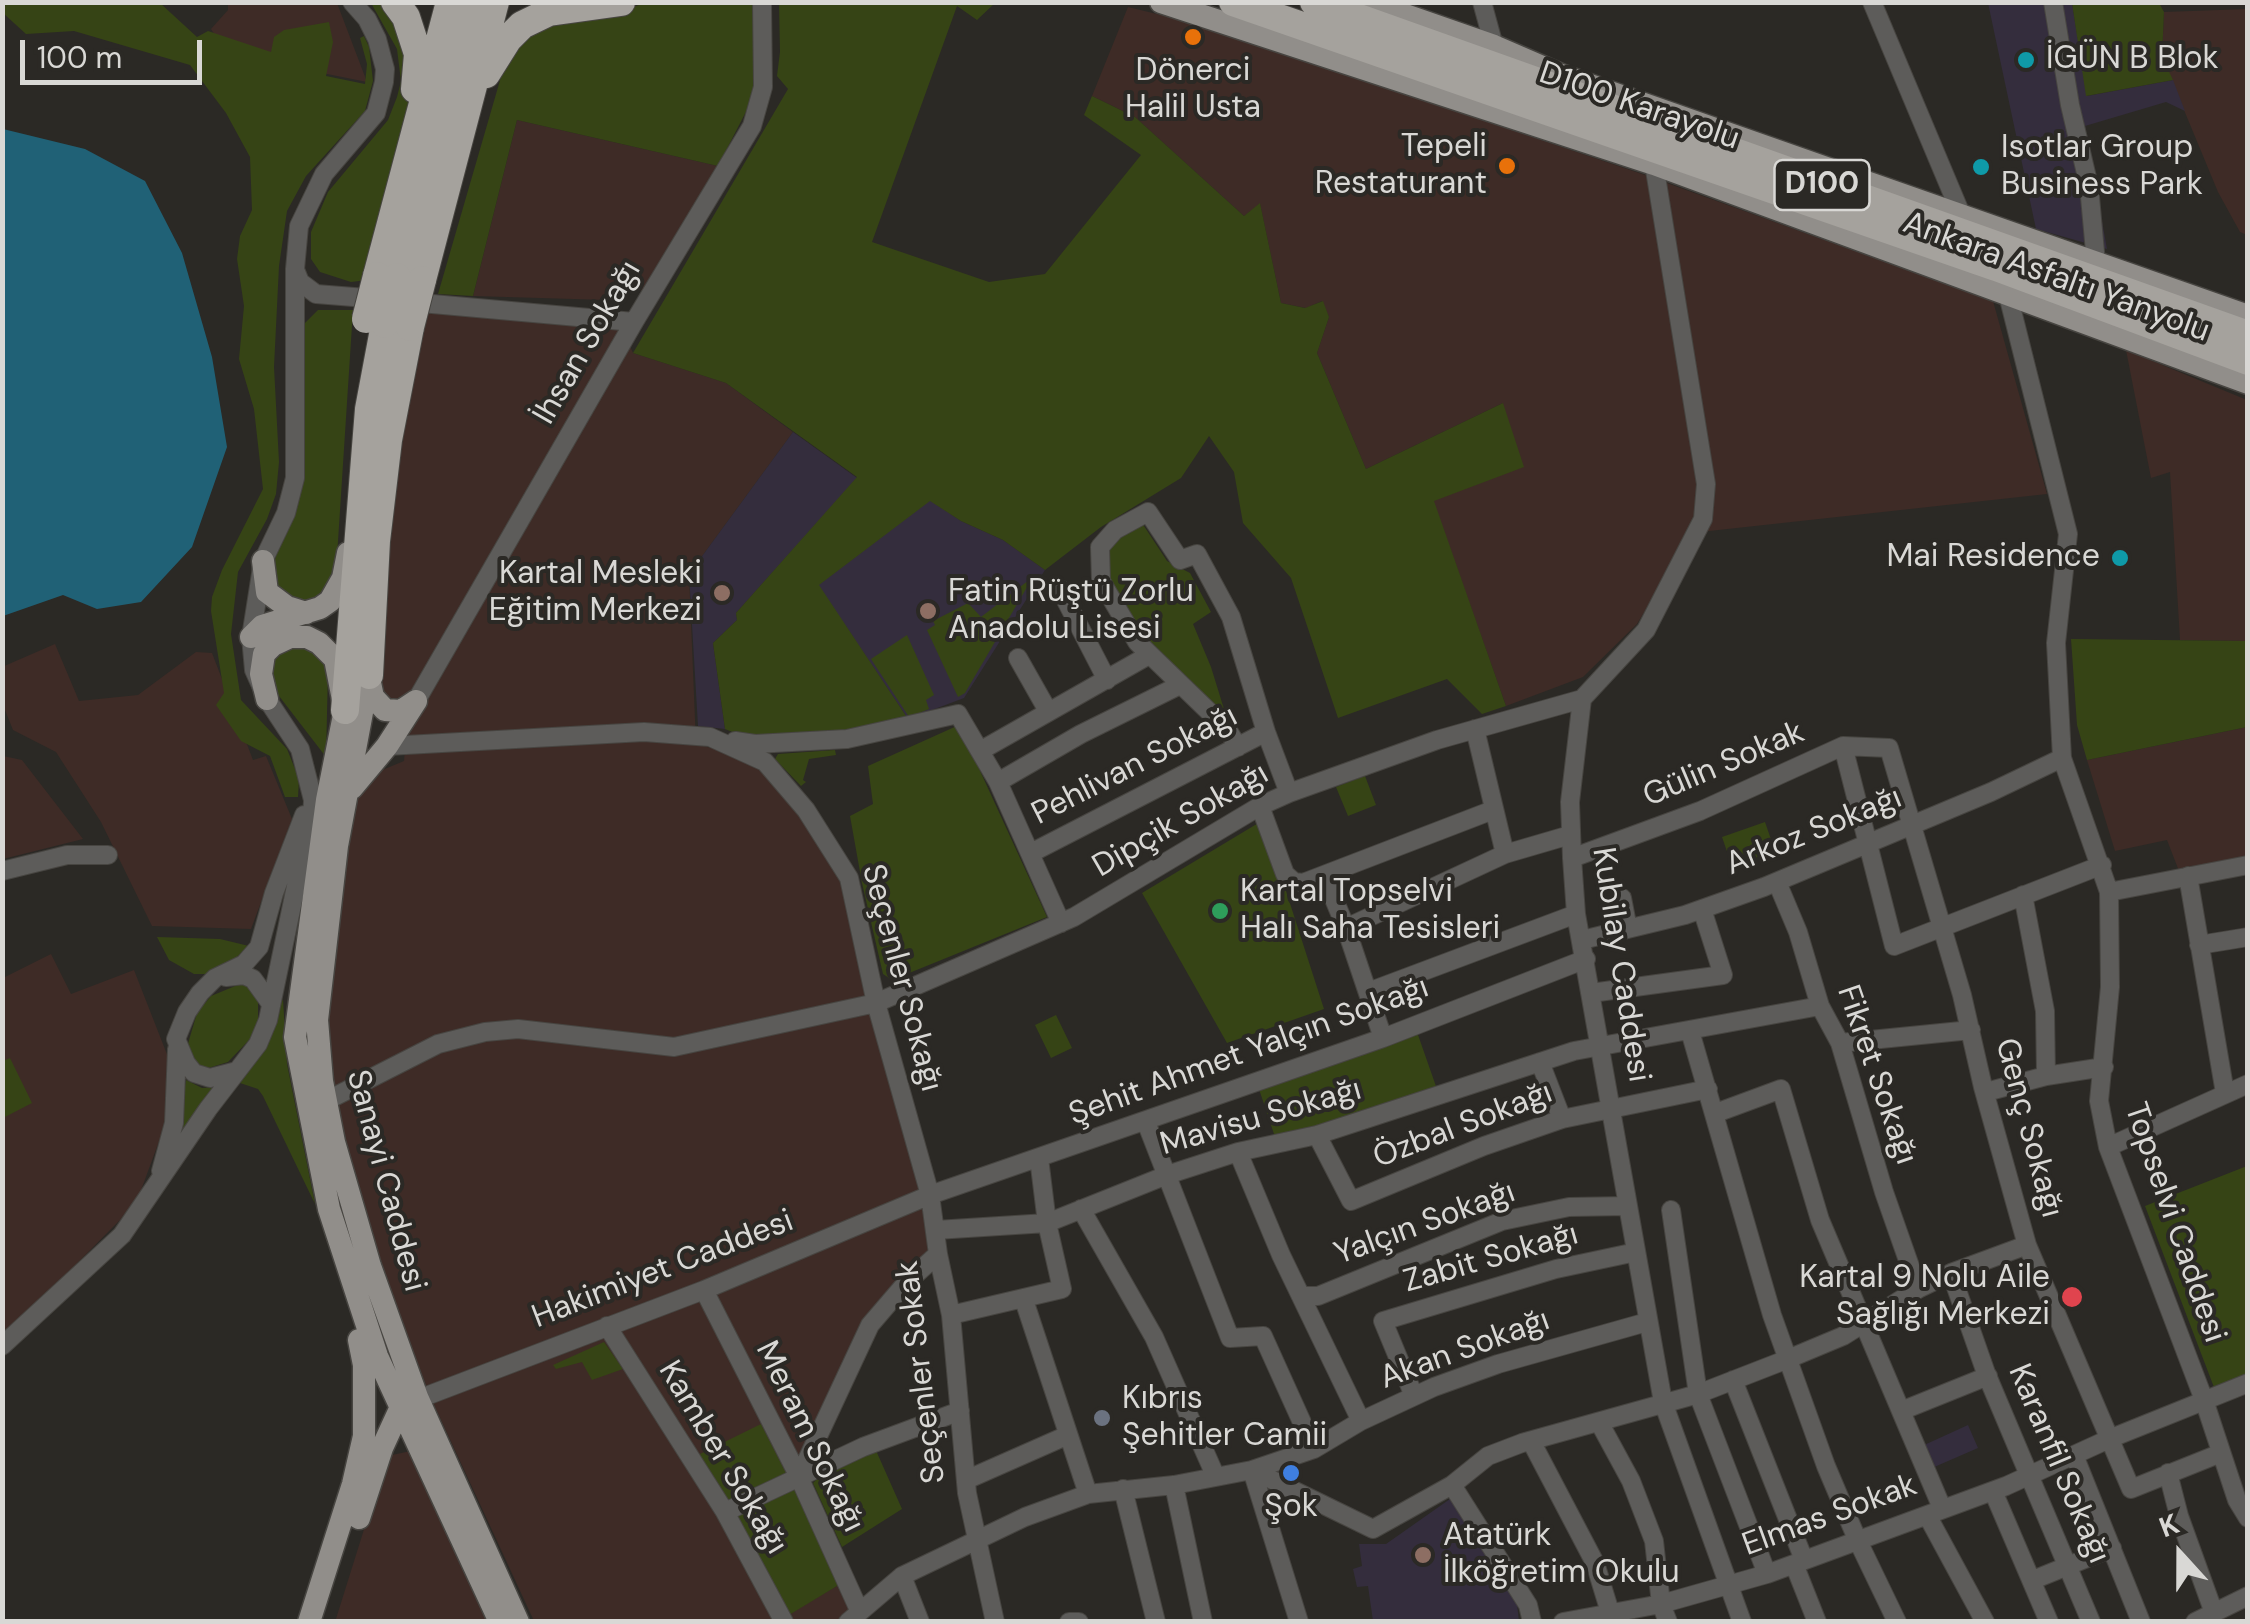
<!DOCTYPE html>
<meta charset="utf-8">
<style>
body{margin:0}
#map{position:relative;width:2250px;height:1624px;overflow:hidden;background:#2b2925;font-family:"DM Sans",sans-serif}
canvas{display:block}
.frame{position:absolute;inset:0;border:5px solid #d9d8d5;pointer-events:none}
.north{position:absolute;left:2130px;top:1504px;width:100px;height:100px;-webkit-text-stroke:8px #2b2925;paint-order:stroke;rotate:339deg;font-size:28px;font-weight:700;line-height:40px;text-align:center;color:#d9d8d5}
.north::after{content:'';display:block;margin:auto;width:35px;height:45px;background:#d9d8d5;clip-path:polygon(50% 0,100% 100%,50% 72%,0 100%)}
.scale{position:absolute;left:20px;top:40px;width:182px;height:45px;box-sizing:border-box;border:5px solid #d9d8d5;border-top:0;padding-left:12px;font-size:30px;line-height:35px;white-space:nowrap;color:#d9d8d5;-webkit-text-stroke:8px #2b2925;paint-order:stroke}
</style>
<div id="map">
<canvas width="2250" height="1624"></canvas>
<div class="frame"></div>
<div class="north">K</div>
<div class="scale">100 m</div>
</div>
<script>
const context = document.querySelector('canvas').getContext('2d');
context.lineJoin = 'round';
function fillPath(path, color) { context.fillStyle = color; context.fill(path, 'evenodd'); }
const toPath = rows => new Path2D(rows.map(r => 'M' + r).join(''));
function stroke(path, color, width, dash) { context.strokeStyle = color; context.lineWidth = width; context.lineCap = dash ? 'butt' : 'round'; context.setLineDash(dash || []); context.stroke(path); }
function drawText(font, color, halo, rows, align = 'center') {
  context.font = font + ' "DM Sans",sans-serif'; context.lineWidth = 8; context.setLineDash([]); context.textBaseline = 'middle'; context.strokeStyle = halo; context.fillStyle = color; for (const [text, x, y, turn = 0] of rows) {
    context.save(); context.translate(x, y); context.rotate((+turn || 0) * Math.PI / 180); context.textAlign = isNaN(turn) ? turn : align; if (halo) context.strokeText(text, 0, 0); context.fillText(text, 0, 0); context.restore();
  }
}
fillPath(toPath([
 [228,3,337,3,367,82,227,54,211,29,228,10],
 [1128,7,1268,41,1378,85,1642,174,1993,301,2047,494,1691,533,1637,624,1583,677,1506,706,1433,501,1503,403,1366,469,1317,353,1329,317,1322,301,1306,308,1281,303,1260,204,1244,216,1135,117,1092,96],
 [2247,9,2247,235,2240,232,2218,192,2162,57,2164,12],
 [517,120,718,166,643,291,618,285,607,300,473,296],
 [425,312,618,319,633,353,726,383,793,432,689,574,696,744,762,761,803,803,842,880,930,1199,932,1249,865,1328,824,1421,788,1474,789,1614,842,1583,854,1608,838,1621,534,1621,435,1407,400,1320,332,1108,321,1028,343,857,363,778,404,761,408,711,376,692,399,444],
 [2126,350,2247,400,2247,641,2180,640,2170,472,2151,478],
 [55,644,79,701,138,695,196,652,212,653,253,760,266,756,292,819,251,929,152,926,101,822,56,752,13,730,3,705,2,667],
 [2247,727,2247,860,2179,871,2167,840,2115,851,2087,760],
 [3,756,22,760,83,839,3,859],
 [51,954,71,994,134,970,170,1062,165,1125,140,1193,120,1220,3,1338,3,978],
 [411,1451,492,1621,335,1622,387,1456]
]), '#3e2b26');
fillPath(toPath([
 [1988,3,2072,3,2087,96,2173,80,2185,111,2166,102,2085,126,2107,249,2036,229],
 [793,432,857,478,736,613,737,620,713,643,725,729,698,726,689,574],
 [930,500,961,521,1003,540,1045,570,964,698,908,719,818,585],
 [1968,1425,1978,1448,1932,1468,1922,1446],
 [1450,1499,1517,1604,1519,1621,1373,1621,1368,1586,1357,1587,1353,1569,1362,1566,1359,1544,1386,1544]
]), '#342d3d');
fillPath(toPath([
 [3,3,160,3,197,37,208,31,271,52,274,37,284,30,329,22,333,42,326,76,365,84,367,64,360,38,364,36,369,47,373,81,365,111,306,176,287,211,279,266,274,367,279,462,276,494,267,519,238,572,231,634,241,700,287,749,299,779,298,797,285,797,270,756,241,741,216,705,224,693,211,611,212,597,222,570,263,489,254,409,239,359,244,306,237,259,240,236,252,210,250,157,226,113,190,65,74,31,26,34,3,13],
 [371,3,387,3,398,21,410,88,406,119,367,280,351,282,320,272,311,259,311,232,328,192,388,120,397,97,401,81,397,49],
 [645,3,758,3,761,39,752,100,718,166,517,120,473,296,438,294,503,70,534,24,621,11],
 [779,3,995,3,977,20,957,6,872,242,989,282,1045,274,1141,155,1084,115,1092,96,1135,117,1244,216,1260,203,1281,303,1305,308,1323,301,1329,317,1317,353,1366,469,1503,403,1524,467,1434,501,1506,706,1482,714,1447,679,1338,718,1291,578,1243,523,1234,472,1209,436,1181,478,1101,527,1045,570,1003,540,961,521,930,501,819,585,908,719,837,734,740,735,725,729,713,643,737,620,736,613,857,477,726,383,633,353,788,89,777,76,780,52],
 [2072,3,2159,3,2164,12,2162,57,2173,80,2086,96],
 [318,310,353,310,336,572,330,588,314,601,292,601,275,586,272,569,302,471,302,326],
 [1140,520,1167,561,1190,573,1211,612,1193,624,1211,667,1228,722,1152,653,1106,581,1104,553,1116,533],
 [1033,577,965,693,958,697,927,630,935,625,933,621,968,603,981,617],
 [907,635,934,695,926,700,929,709,909,717,871,659],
 [2071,639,2247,641,2247,727,2087,760,2077,725],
 [295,642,325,655,328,671,326,757,269,683,268,661],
 [959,725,1047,917,892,980,883,974,862,883,850,816,873,804,868,766],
 [835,750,836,755,809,759,803,780,806,782,801,786,775,759,778,754],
 [1365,776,1376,805,1348,816,1336,787],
 [1260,822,1286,891,1324,1009,1227,1043,1142,893],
 [1765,822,1775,851,1732,866,1722,837],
 [157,937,220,939,249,946,226,967,209,974,194,974,169,960],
 [240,984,247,986,258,1000,258,1020,251,1038,228,1062,205,1069,196,1065,187,1047,197,1013,211,996],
 [283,999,287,1064,315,1204,263,1096,258,1089,240,1083,263,1050],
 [1056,1015,1072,1048,1051,1058,1035,1025],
 [1417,1032,1438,1092,1275,1137,1259,1089],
 [10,1058,32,1103,3,1118,3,1061],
 [186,1080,202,1088,216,1087,176,1145],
 [2247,1166,2247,1377,2215,1390,2145,1206],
 [604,1342,623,1369,592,1380,582,1362,556,1369,553,1365],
 [761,1424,842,1583,789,1615,698,1455],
 [874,1446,902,1509,842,1547,813,1483,825,1471]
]), '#364415');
fillPath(toPath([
 [3,129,85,149,145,181,182,253,212,357,227,447,192,547,141,602,97,609,63,595,3,616]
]), '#206176');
const minor = toPath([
 [1482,2,1494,46],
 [1872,2,1961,214],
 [2053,2,2070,105,2089,186,2096,263],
 [1654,164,1706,484,1703,519,1646,630,1582,699,1570,802,1572,858,1576,914,1663,1402,1742,1622],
 [296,272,300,282,316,294,379,299],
 [2008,295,2068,534,2056,643,2062,758,2109,892,2110,987,2099,1101,2108,1147,2204,1400,2237,1500,2248,1518],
 [410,302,634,322],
 [1060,589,1107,680],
 [1018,658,1048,711],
 [416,701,634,322,752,126,763,87,762,2],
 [1475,729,1505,854],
 [735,741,755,744,847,739,958,714,998,782,1061,923],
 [387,746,644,732,710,737,765,762,806,810,849,878,876,1003,930,1195,938,1254,951,1315,967,1493,995,1622],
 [1843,746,1894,946,2102,865],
 [1238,747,1227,729,1137,642,1101,581,1100,547,1115,530,1148,512,1180,560,1197,554,1231,617,1266,732,1289,793],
 [980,751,1149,655],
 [998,782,1081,734,1180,685],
 [1260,806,1285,874,1294,882,1303,883,1493,810],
 [1031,853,1266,732],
 [1572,858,1700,811,1843,746,1889,748,1962,995,1983,1087,2027,1245,2131,1489,2221,1453],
 [2,871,67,855,108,855],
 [1324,875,1346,928,1383,1038],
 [2188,876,2225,1093],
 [1777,882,1798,932,1820,1006,1840,1043,1884,1192,1918,1289],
 [2109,892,2248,865],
 [2023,895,2045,1011,2046,1076],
 [1622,898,1628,929],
 [1346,928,1505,854,1570,835],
 [1582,940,1685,915,1764,887,1991,792,2062,758],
 [2199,945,2248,937],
 [226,977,244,975,253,979,271,1004],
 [1368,992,1576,914],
 [1591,993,1723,975,1702,909],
 [1690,1031,1772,1315,1826,1466,1857,1539,1897,1622],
 [1840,1043,1971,1030],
 [1540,1062,1562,1119],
 [237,1071,210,1078,194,1073,186,1063,176,1039,187,1012,200,993,215,978,244,964,259,947,274,893,304,815],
 [1986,1092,2046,1076,2104,1067],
 [326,1101,438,1044,485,1032,518,1029,674,1047,876,1003,1074,917,1260,806,1289,793,1437,740,1582,699],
 [1716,1113,1781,1089,1820,1220,1942,1508],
 [1146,1122,1230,1338,1263,1336,1314,1449],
 [1317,1135,1351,1201,1484,1146,1562,1119,1708,1089],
 [2108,1147,2248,1084],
 [1238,1152,1281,1255,1361,1421],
 [161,1171,174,1123,177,1049],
 [1081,1209,1154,1337,1215,1475],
 [1671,1210,1698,1394,1767,1574],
 [936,1230,1047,1223,1167,1175,1238,1152,1317,1135,1574,1051,1820,1006],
 [1951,1273,1986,1373,2091,1622],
 [704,1290,799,1477,859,1610],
 [1303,1296,1318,1296,1502,1221,1569,1207,1628,1206],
 [1024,1300,1088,1494],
 [951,1315,1062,1289,1047,1223,1039,1158],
 [607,1326,725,1512,784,1622],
 [2,1346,122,1235,208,1109,258,1044,268,1020,296,886,311,835,313,800,300,749,267,699,254,670,251,637,263,561,286,513,295,478,295,269,299,226,324,174,376,113,384,82,385,69,377,39,367,19,352,2],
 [1733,1380,1804,1560],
 [1414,1396,1383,1321,1556,1269,1636,1252],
 [408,1403,704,1290,930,1195,1383,1038,1586,959],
 [1901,1411,1988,1376],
 [1599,1422,1631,1481,1654,1541,1661,1604,1668,1622],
 [1531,1441,1595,1563,1613,1622],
 [2074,1455,2141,1622],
 [1252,1470,1373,1529,1452,1485,1488,1456,1522,1443,1698,1394,1788,1359,1843,1336,1918,1289,1951,1273,2027,1245],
 [1252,1470,1299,1622],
 [2168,1473,2179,1516,2214,1613],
 [799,1477,870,1325,906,1283,938,1254],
 [966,1480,1068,1435],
 [1174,1485,1203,1622],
 [1452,1485,1528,1605,1532,1622],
 [1123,1489,1156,1622],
 [1993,1491,2049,1622],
 [725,1512,863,1447,960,1411],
 [1927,1515,1985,1622],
 [1794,1564,1817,1622],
 [902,1576,920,1622],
 [2033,1580,2112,1548],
 [848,1622,902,1576,1025,1517,1088,1494,1174,1485,1252,1470,1314,1449,1361,1421,1434,1387,1498,1364,1647,1322],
 [1069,1622,1079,1622],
 [1563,1622,1661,1604,1767,1574,2006,1486,2109,1439,2248,1383],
 [2195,1622,2248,1596]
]);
const major = toPath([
 [1161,2,1654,164,2248,383],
 [1368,2,1494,46,1561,75,2248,316],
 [263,561,267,592,287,607,306,613],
 [251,637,262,626,320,608,330,601,343,578,348,553],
 [369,675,337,846,317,1020,322,1081,334,1142,370,1266,417,1397,518,1622],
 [369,678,373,697,385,710,401,711,416,701],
 [267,699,261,674,264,654,273,645,290,637,307,637,319,643,335,659,345,710,327,800,295,1037,329,1209,377,1356,500,1622],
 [352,788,387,746,416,701],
 [359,1518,382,1448,400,1409],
 [309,1622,353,1484,364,1436,364,1365,359,1340]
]);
const highway = toPath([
 [395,2,406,17,418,54,415,89],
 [1233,2,1996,267,2248,361],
 [1314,2,2248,335],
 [486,74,508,39,522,25,549,12,621,2],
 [377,276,450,2],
 [397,277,473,2],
 [422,280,495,2],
 [369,675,376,541,388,440,410,327],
 [345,710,369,409,385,324]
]);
stroke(minor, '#474541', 20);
stroke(major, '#474541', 25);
stroke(highway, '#474541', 30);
stroke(minor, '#5d5c5a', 18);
stroke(major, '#918e8a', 22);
stroke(highway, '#a5a29d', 28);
const highwayBridge = toPath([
 [366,319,377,276],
 [385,324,397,277],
 [410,327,422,280]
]);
stroke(highwayBridge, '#474541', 30, []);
stroke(highwayBridge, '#a5a29d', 28);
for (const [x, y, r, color] of [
 [1193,37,10,"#e8710a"],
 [2026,60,10,"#0f9aa8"],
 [1507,166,10,"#e8710a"],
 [1981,167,10,"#0f9aa8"],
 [2120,558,10,"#0f9aa8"],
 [722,593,10,"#8d6e63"],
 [928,611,10,"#8d6e63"],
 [1220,911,10,"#2e9e5b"],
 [2072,1297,12,"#e0444e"],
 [1102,1418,10,"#6b7280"],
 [1291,1473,10,"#3f7fe0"],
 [1423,1555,10,"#8d6e63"]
]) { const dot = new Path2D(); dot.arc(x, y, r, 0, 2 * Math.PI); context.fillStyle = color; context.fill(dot); stroke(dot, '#2b2925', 4); }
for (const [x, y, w] of [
 [1822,185,95]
]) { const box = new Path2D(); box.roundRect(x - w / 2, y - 25, w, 50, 8); context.fillStyle = '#2b2925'; context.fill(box); stroke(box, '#d9d8d5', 2.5); }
drawText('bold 30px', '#d9d8d5', null, [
 ["D100",1822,185]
]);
drawText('32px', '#d9d8d5', '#2b2925', [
 ["İGÜN B Blok",2046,60],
 ["Dönerci",1193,72,"center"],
 ["Halil Usta",1193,109,"center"],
 ["Tepeli",1487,148,"right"],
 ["Restaturant",1487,185,"right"],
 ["Isotlar Group",2001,149],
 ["Business Park",2001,186],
 ["Mai Residence",2100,558,"right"],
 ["Kartal Mesleki",702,575,"right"],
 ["Eğitim Merkezi",702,612,"right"],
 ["Fatin Rüştü Zorlu",948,593],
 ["Anadolu Lisesi",948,630],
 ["Kartal Topselvi",1240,893],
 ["Halı Saha Tesisleri",1240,930],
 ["Kartal 9 Nolu Aile",2050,1279,"right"],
 ["Sağlığı Merkezi",2050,1316,"right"],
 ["Kıbrıs",1122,1400],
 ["Şehitler Camii",1122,1437],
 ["Şok",1291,1508,"center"],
 ["Atatürk",1443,1537],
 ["İlköğretim Okulu",1443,1574]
], 'left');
drawText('32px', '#d9d8d5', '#2b2925', [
 ["D100 Karayolu",1639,107,19],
 ["Ankara Asfaltı Yanyolu",2056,278,20],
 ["İhsan Sokağı",588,343,-60],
 ["Gülin Sokak",1724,765,-23],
 ["Pehlivan Sokağı",1135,766,-27],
 ["Dipçik Sokağı",1181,821,-30],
 ["Arkoz Sokağı",1814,832,-22],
 ["Kubilay Caddesi",1620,965,81],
 ["Seçenler Sokağı",901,978,75],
 ["Şehit Ahmet Yalçın Sokağı",1249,1052,-20],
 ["Fikret Sokağı",1876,1075,71],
 ["Mavisu Sokağı",1261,1118,-16],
 ["Özbal Sokağı",1463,1126,-21],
 ["Genç Sokağı",2028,1128,75],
 ["Sanayi Caddesi",385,1181,75],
 ["Topselvi Caddesi",2174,1223,71],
 ["Yalçın Sokağı",1425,1224,-20],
 ["Zabit Sokağı",1491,1259,-16],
 ["Hakimiyet Caddesi",663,1270,-21],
 ["Akan Sokağı",1465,1350,-20],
 ["Seçenler Sokak",922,1372,-97],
 ["Meram Sokağı",809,1437,64],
 ["Kamber Sokağı",722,1458,59],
 ["Karanfil Sokağı",2058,1464,67],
 ["Elmas Sokak",1830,1516,-20]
]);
</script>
